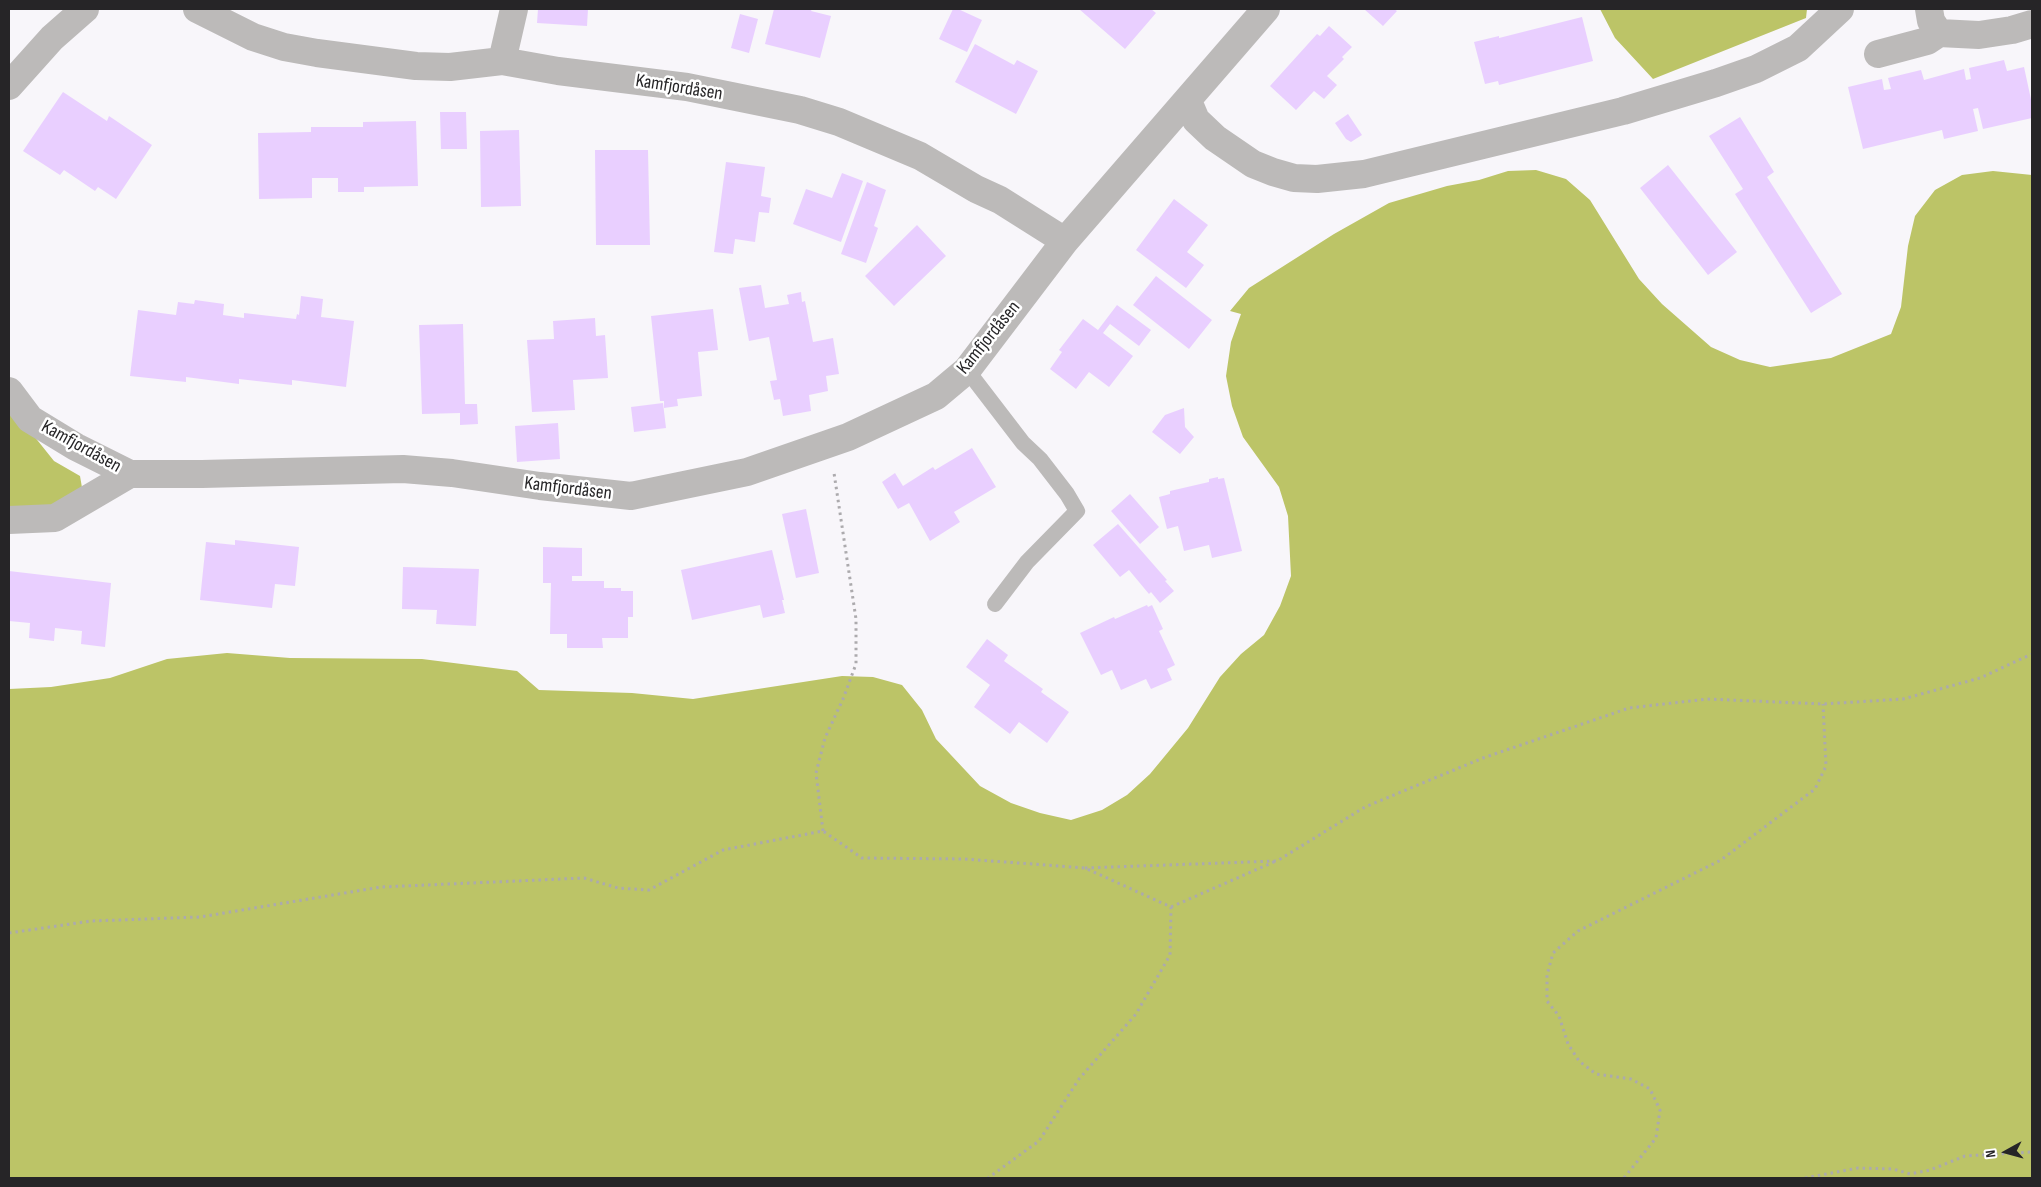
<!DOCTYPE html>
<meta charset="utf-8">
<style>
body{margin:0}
#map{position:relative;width:2041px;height:1187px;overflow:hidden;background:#f8f6fa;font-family:"Sofia Sans Condensed",sans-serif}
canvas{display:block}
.frame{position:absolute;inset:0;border:10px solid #262527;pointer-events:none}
.north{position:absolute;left:1981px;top:1127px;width:50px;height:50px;-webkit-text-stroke:4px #fff;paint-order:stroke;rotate:263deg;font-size:14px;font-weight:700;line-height:20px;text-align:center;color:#262527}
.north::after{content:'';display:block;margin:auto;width:18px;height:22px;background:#262527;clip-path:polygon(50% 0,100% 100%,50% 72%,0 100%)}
</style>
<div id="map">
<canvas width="2041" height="1187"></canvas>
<div class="frame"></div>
<div class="north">N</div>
</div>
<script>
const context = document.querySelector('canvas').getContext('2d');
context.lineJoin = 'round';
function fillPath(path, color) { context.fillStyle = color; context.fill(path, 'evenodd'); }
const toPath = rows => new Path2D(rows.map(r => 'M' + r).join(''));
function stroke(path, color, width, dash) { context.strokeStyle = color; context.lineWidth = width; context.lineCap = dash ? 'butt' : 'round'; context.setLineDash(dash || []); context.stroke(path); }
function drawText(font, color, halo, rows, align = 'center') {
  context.font = font + ' "Sofia Sans Condensed",sans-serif'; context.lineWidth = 5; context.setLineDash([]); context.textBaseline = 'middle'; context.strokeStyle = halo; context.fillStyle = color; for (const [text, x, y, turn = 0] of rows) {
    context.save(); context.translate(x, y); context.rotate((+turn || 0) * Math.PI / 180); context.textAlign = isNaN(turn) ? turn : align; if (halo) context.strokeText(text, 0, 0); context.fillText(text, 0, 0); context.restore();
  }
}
fillPath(toPath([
 [1600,9,1807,9,1806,18,1653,79,1615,38],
 [1536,170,1566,179,1590,200,1639,279,1662,304,1711,347,1740,360,1770,367,1831,358,1891,334,1901,307,1908,246,1915,216,1935,190,1962,175,1993,171,2032,175,2032,1178,9,1178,9,689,51,687,110,678,167,659,227,653,290,658,422,659,517,671,539,690,632,693,693,699,842,676,873,677,902,685,922,710,936,739,980,786,1011,803,1040,813,1071,820,1102,810,1127,795,1150,774,1188,728,1220,677,1241,654,1264,635,1280,606,1291,576,1288,516,1279,487,1243,437,1232,406,1226,376,1231,342,1241,314,1230,311,1249,288,1334,234,1389,203,1447,186,1479,180,1508,171],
 [9,387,34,436,54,461,80,476,85,505,9,521]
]), '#bcc467');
fillPath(toPath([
 [538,9,588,9,587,26,537,23],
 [774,9,812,9,811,11,831,16,820,58,765,44],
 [953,9,958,9,982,20,967,52,939,39],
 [1079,9,1151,9,1156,13,1125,49],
 [1364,9,1394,9,1397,11,1383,26],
 [740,14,758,19,749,53,731,48],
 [1582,17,1593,61,1499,85,1498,81,1485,84,1474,42,1499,36,1499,38],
 [1329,26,1352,47,1342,57,1344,59,1327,76,1337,85,1324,99,1314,91,1296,110,1270,86,1317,34,1320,36],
 [975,44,1014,65,1017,60,1038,71,1016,114,955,82],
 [2004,60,2007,71,2024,67,2032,104,2032,118,1983,129,1978,108,1973,109,1978,131,1944,139,1942,130,1863,149,1848,87,1882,79,1884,90,1891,89,1888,78,1921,70,1924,80,1964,69,1966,80,1971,79,1969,68],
 [63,92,107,121,109,116,152,145,116,199,98,187,95,191,64,170,60,175,23,151],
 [440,112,466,112,467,149,441,149],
 [1348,114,1362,135,1351,142,1346,139,1335,123],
 [1740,117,1774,172,1767,177,1842,294,1811,313,1735,194,1743,189,1709,136],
 [416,121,418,186,364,187,364,192,338,192,338,178,312,178,312,198,259,199,258,133,311,132,311,127,363,127,363,122],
 [519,130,521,206,481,207,480,131],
 [595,150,648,150,650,245,596,245],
 [726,162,765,167,761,196,771,198,769,213,759,212,755,242,735,239,733,254,714,252],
 [1668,165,1737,252,1708,275,1640,188],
 [842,173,863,181,841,242,793,224,806,189,832,198],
 [867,182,886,190,874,226,878,228,866,263,841,254],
 [1174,199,1208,225,1187,252,1204,265,1186,288,1136,250],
 [917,225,946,256,894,306,865,276],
 [1156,276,1212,320,1189,349,1133,305],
 [761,285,765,308,789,304,787,295,801,292,802,302,805,301,813,342,833,338,839,374,826,376,828,391,809,395,811,411,783,416,780,399,774,400,770,381,777,380,769,337,749,341,739,288],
 [301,296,323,299,321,317,354,321,346,387,292,380,292,385,239,379,239,384,186,377,186,382,130,376,138,310,176,315,178,302,194,304,195,300,224,304,223,315,244,318,244,313,296,319,297,314,299,315],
 [1117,305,1151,330,1139,346,1110,324,1103,333,1133,356,1109,387,1089,372,1076,389,1050,369,1062,352,1059,350,1083,319,1098,330],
 [713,309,718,350,698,352,702,396,677,399,678,406,664,408,664,401,660,401,651,316],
 [595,318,596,336,605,335,608,378,573,380,575,410,532,412,527,340,554,339,553,321],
 [463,324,465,404,477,404,478,424,460,425,460,413,422,414,419,325],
 [663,403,666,428,634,432,631,407],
 [1184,408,1185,427,1194,437,1180,454,1152,432,1165,415],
 [558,423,560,459,517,462,515,426],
 [972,448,996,487,954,512,960,522,930,541,909,503,898,509,882,482,895,473,903,486,933,467,935,470],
 [1218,477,1218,479,1224,478,1242,551,1212,558,1209,545,1184,551,1178,526,1167,529,1159,497,1170,494,1170,491,1209,482,1209,479],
 [1130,494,1159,527,1140,544,1111,511],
 [806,509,819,573,796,578,782,514],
 [1118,524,1167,580,1165,581,1174,591,1160,603,1151,592,1149,594,1129,570,1120,577,1093,545],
 [235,540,299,547,295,586,275,584,272,608,200,600,206,542,235,545],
 [543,547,582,548,582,576,572,576,572,581,604,581,604,588,621,588,621,591,633,591,633,617,628,617,628,638,602,638,603,648,567,648,567,634,550,634,551,583,543,583],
 [772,550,784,600,782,600,785,613,763,618,760,605,692,620,681,570],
 [403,567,479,569,476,626,436,624,437,610,402,609],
 [9,571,111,583,105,647,81,644,82,631,55,628,54,641,29,638,30,623,9,621],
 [1147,605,1148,607,1152,605,1163,629,1159,631,1175,665,1167,669,1172,680,1151,689,1146,679,1121,690,1112,670,1101,675,1080,633,1114,617,1115,619],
 [987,639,1008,655,1004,661,1043,689,1041,692,1069,712,1047,743,1019,722,1010,734,974,707,990,685,966,667]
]), '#e9cfff');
stroke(toPath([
 [823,831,816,773,825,738,843,699,856,664,856,619,834,473],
 [1085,868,1277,861,1365,807,1483,758,1629,708,1707,699,1823,704,1903,699,1980,678,2032,654],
 [1171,907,1276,861],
 [9,933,91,921,200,917,381,887,584,878,618,888,649,890,723,850,823,831,862,858,965,859,1085,868,1171,907,1170,955,1136,1014,1079,1079,1039,1141,988,1178],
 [1624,1178,1656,1138,1660,1110,1650,1089,1631,1079,1596,1074,1579,1061,1568,1044,1559,1016,1547,1001,1547,975,1553,953,1578,931,1721,860,1815,789,1826,766,1823,704],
 [1805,1178,1858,1168,1893,1169,1910,1174,1930,1170,1965,1156,2032,1152]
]), '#acaaad', 3, [2.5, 4]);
stroke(toPath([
 [967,370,1023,443,1040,459,1067,494,1077,511,1027,562,995,604]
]), '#bcbab9', 16);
stroke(toPath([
 [197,9,253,37,284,47,317,53,416,66,450,67,502,61,558,71,687,87,800,110,839,122,920,156,976,189,1000,200,1065,241],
 [1929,9,1931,21,1939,33,1979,35,2012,30,2032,24],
 [1878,54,1927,41,1939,33],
 [502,61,514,9],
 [9,86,52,38,85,9],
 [1188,101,1196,120,1215,138,1253,164,1273,172,1294,178,1317,179,1364,174,1623,111,1716,83,1756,69,1798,48,1840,9],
 [9,391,30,419,76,447,130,474,202,474,403,469,452,473,540,486,631,496,747,472,848,437,936,396,967,370,1065,241,1266,9],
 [9,520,55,518,130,474]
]), '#bcbab9', 28);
drawText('19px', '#262527', '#fff', [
 ["Kamfjordåsen",679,88,9],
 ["Kamfjordåsen",989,338,-51],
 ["Kamfjordåsen",81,447,29],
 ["Kamfjordåsen",568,489,7]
]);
</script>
